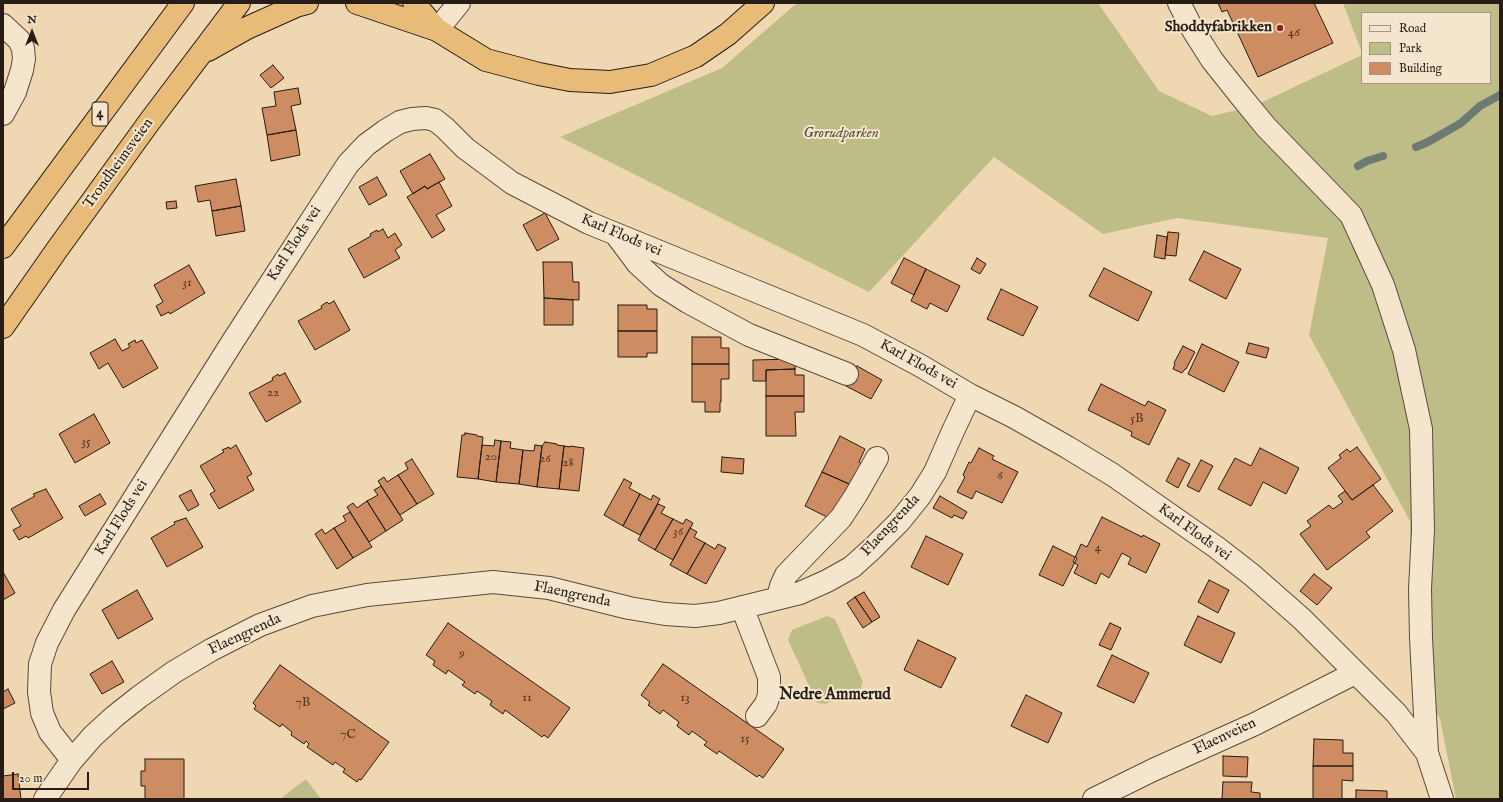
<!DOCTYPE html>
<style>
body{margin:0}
#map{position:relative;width:1503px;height:802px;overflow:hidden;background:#efd7b1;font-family:"IM FELL English",serif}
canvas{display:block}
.frame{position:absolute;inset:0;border:4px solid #271c16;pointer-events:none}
.legend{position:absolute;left:1361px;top:12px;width:130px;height:72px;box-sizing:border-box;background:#f5e5cc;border:1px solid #a39583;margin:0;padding:5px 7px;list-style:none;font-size:12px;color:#271c16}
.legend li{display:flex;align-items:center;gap:8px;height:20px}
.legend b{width:20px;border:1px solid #a39583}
.north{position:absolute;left:12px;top:12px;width:40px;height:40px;-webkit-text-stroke:3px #f5e5cc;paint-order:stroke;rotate:0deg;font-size:11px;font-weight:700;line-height:16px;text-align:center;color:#271c16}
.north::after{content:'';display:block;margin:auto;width:14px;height:18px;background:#271c16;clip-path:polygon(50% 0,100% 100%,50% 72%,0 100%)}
.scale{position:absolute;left:12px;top:772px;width:77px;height:18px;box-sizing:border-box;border:2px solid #271c16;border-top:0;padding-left:5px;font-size:12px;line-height:14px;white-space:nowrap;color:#271c16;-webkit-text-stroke:3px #f5e5cc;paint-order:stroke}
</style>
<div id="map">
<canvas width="1503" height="802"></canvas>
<div class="frame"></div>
<ul class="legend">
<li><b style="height:5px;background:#f5e5cc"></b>Road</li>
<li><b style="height:11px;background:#bebd88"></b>Park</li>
<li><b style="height:11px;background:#ce8c62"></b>Building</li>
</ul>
<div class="north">N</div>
<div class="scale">20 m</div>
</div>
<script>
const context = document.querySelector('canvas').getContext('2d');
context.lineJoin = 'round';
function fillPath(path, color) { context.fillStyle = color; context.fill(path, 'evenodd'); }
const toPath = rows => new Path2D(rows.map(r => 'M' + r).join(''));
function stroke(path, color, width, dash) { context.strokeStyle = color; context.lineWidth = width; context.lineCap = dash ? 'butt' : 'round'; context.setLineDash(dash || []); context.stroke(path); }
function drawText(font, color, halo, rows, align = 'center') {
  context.font = font + ' "IM FELL English",serif'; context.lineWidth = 4; context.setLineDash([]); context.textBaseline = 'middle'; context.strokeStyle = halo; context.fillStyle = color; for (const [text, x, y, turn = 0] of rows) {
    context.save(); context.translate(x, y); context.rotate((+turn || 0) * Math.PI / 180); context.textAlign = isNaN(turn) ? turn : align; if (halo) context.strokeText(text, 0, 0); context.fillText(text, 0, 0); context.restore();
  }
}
fillPath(toPath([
 [797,3,1098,3,1159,91,1212,116,1254,106,1362,55,1362,83,1490,83,1490,13,1362,13,1362,53,1343,3,1500,3,1500,799,1456,799,1440,719,1410,669,1410,521,1309,335,1328,238,1177,218,1103,234,994,157,869,292,560,137,722,68],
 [827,616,835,619,863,682,860,690,825,704,817,703,788,640,792,630],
 [306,779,321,799,280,799]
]), '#bebd88');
stroke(toPath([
 [1416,147,1428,142,1461,123,1480,106,1500,95],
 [1358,166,1367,161,1383,156]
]), '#6c7a71', 8);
const building = toPath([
 [1218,3,1314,3,1333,43,1258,77,1227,10,1222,12,1218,3],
 [273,65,284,78,271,88,260,75,273,65],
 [298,88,301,104,291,106,296,130,267,135,262,108,276,106,274,92,298,88],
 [296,130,300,155,271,161,267,135,296,130],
 [430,154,445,179,427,189,425,186,413,194,400,171,430,154],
 [377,177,387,195,369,205,359,187,377,177],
 [236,179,241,206,212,211,210,200,198,202,195,186,236,179],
 [439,182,452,206,436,215,445,230,432,238,407,197,425,186,427,189,439,182],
 [176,201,177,208,167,209,166,202,176,201],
 [241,206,245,231,216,236,212,211,241,206],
 [545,213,559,239,537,251,523,225,545,213],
 [383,229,388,238,395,233,402,245,395,250,400,258,364,278,348,249,371,236,370,234,377,230,378,232,383,229],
 [1168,232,1179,233,1176,256,1165,255,1168,232],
 [1157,235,1167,237,1165,259,1154,257,1157,235],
 [1204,251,1241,269,1226,299,1189,280,1204,251],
 [904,258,926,269,914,295,891,283,904,258],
 [977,258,986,264,980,274,971,269,977,258],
 [543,262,572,262,573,282,579,282,579,300,544,298,543,262],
 [189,265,205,293,170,314,169,312,161,316,156,306,163,302,154,285,189,265],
 [1104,268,1152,292,1138,321,1089,296,1104,268],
 [926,269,960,286,947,312,930,303,927,309,911,301,926,269],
 [1001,289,1038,307,1023,336,987,319,1001,289],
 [544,298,573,300,573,325,544,325,544,298],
 [334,301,350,330,315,350,298,321,322,308,321,306,327,302,329,304,334,301],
 [618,305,647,305,647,309,657,309,657,331,618,331,618,305],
 [618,331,657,331,657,353,647,353,647,357,618,357,618,331],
 [692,337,721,337,721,348,729,348,729,364,692,364,692,337],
 [115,339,122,351,130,347,128,344,135,340,136,343,142,340,158,368,123,388,108,363,99,369,90,353,115,339],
 [1249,343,1269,348,1266,358,1246,353,1249,343],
 [1202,344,1239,362,1224,392,1188,374,1202,344],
 [1183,346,1195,352,1186,369,1185,369,1182,373,1173,369,1175,364,1174,363,1183,346],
 [795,359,795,369,766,370,766,381,753,381,753,360,795,359],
 [692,364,729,364,729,379,721,379,721,402,720,402,720,412,705,412,705,402,692,402,692,364],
 [857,366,882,380,871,399,846,386,857,366],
 [795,369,795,375,804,375,804,396,766,396,766,370,795,369],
 [285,373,301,402,266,422,249,393,273,380,272,378,278,374,279,376,285,373],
 [1101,384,1145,406,1148,401,1166,410,1149,445,1131,436,1132,432,1088,410,1101,384],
 [766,396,804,396,804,412,795,412,796,436,766,436,766,396],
 [94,414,110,443,75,463,59,434,94,414],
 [465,433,477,435,477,436,483,437,478,479,457,477,462,435,465,435,465,433],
 [840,436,865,449,859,462,866,466,856,487,822,472,840,436],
 [495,440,501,441,496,482,478,479,482,445,494,446,495,440],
 [501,441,511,442,510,448,523,450,519,484,496,482,501,441],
 [545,442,557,444,557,445,564,446,559,489,537,487,542,446,545,442],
 [236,445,252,474,247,477,254,490,219,509,210,494,215,491,200,466,224,452,222,450,229,447,230,449,236,445],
 [535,445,542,446,537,487,519,484,523,450,534,451,535,445],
 [564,446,570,447,570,446,584,448,579,491,559,489,564,446],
 [1357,447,1381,479,1352,500,1328,468,1341,458,1339,455,1347,449,1350,452,1357,447],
 [979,448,994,456,992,459,1018,472,1002,503,976,491,972,499,957,492,965,477,963,475,969,462,971,463,979,448],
 [1260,448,1299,468,1286,494,1263,482,1251,506,1218,489,1235,458,1251,466,1260,448],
 [722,457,744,459,743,474,721,472,722,457],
 [1178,458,1190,464,1178,488,1166,481,1178,458],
 [412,459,434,494,417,504,398,475,408,469,405,463,412,459],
 [1201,460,1213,466,1199,492,1187,486,1201,460],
 [822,472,856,487,831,519,805,506,822,472],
 [398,475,417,504,400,515,378,481,384,477,387,482,398,475],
 [624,479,632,483,629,488,640,494,623,526,604,515,624,479],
 [1373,485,1393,511,1366,532,1370,537,1327,570,1300,534,1311,526,1307,521,1329,505,1333,509,1343,502,1338,496,1345,491,1352,500,1373,485],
 [381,486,403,520,386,531,367,501,378,495,374,490,381,486],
 [46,489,63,518,28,538,26,536,19,540,13,530,21,526,11,509,35,496,33,494,46,489],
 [191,490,199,505,188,511,179,496,191,490],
 [100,494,106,504,85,516,79,506,100,494],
 [640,494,651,500,653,495,660,499,640,535,623,526,640,494],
 [940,496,967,512,963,519,954,515,952,518,933,508,940,496],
 [367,501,386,531,369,542,347,507,353,503,357,508,367,501],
 [658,504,665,507,661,513,673,519,655,550,638,540,658,504],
 [350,512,372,547,353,558,334,528,346,521,343,516,350,512],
 [1102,517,1142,537,1143,535,1160,544,1146,573,1128,564,1131,558,1122,553,1109,578,1101,573,1096,584,1074,573,1078,565,1073,562,1081,544,1087,547,1102,517],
 [186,518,203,547,167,567,151,538,175,524,174,522,186,518],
 [673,519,683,524,686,519,693,523,673,560,655,550,673,519],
 [334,528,353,558,337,569,315,534,322,529,325,534,334,528],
 [690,528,697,532,694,537,705,543,687,574,670,565,690,528],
 [926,536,963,554,948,585,911,567,926,536],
 [705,543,715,549,718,544,726,548,706,584,687,574,705,543],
 [1053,546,1077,558,1063,586,1039,575,1053,546],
 [3,572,15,593,3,600,3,572],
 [1314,574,1332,588,1317,605,1300,591,1314,574],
 [1209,580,1229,590,1218,613,1198,602,1209,580],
 [137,590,153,619,118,639,102,610,137,590],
 [864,592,880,617,872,622,855,597,864,592],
 [855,597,872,622,863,628,847,603,855,597],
 [1198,616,1235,633,1221,663,1184,645,1198,616],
 [448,623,570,708,548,738,544,735,542,737,505,710,503,714,490,705,492,701,477,691,475,694,462,685,465,682,448,670,446,674,433,665,435,661,426,655,448,623],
 [1110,623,1121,628,1111,650,1099,645,1110,623],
 [918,640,956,658,941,688,904,670,918,640],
 [1112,655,1149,673,1134,703,1097,686,1112,655],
 [112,661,124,682,102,694,90,674,112,661],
 [663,664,784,749,763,778,759,775,757,777,719,751,717,754,704,745,707,742,692,731,689,735,677,726,679,722,663,710,660,714,648,705,650,702,641,695,663,664],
 [280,665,389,742,361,780,359,779,357,782,343,772,345,769,335,762,333,765,307,747,309,744,306,741,304,744,291,735,292,732,282,724,280,727,254,709,256,706,253,703,280,665],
 [8,689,15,703,3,709,3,692,8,689],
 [1026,695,1062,713,1048,743,1011,726,1026,695],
 [1314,739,1343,740,1343,753,1353,753,1353,766,1313,766,1314,739],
 [1223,756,1248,757,1247,777,1223,776,1223,756],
 [145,759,184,759,184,799,145,799,145,786,141,786,141,771,145,771,145,759],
 [1313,766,1353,766,1353,781,1342,780,1342,799,1313,799,1313,766],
 [18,774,21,799,3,799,3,776,18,774],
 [1223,782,1252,782,1251,792,1260,793,1260,799,1222,799,1223,782],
 [1356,790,1387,791,1387,799,1356,799,1356,790]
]);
fillPath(building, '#ce8c62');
stroke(building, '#271c16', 1);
const minor = toPath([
 [1179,3,1193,30,1212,60,1239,94,1266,127,1351,215,1383,285,1404,350,1421,429,1423,530,1420,589,1421,638,1427,753],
 [3,25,19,40,23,48,24,59,22,70,15,92,3,114],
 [437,30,459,3],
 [617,236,638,264,661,285,688,302,749,335,847,374],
 [778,598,781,586,786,575,841,518,856,495,877,458],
 [742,607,769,677,769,695,766,704,757,716],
 [72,760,50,732,42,713,39,692,40,664,47,643,64,610,233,341,348,164,366,145,385,131,400,122,412,119,426,118,435,120,445,128,465,148,512,183,589,223,863,335,921,366,970,395,1014,417,1067,447,1113,475,1216,547,1252,575,1302,619,1396,713,1427,753,1442,799],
 [45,799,72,760,93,736,115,716,139,697,174,672,211,650,260,625,312,606,367,595,493,582,549,588,629,608,665,614,695,616,719,613,800,593,827,581,852,567,873,548,899,522,920,496,935,472,953,431,970,395],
 [1094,799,1153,770,1255,724,1355,673]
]);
const highway = toPath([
 [357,3,437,30,486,60,539,74,570,80,610,82,651,75,696,56,728,34,763,3],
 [414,3,436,29],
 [208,50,247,28,296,6,307,3],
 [3,247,183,3],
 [3,327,56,251,150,121,239,3]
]);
stroke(minor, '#594b3d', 24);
stroke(highway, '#271c16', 24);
stroke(minor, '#f5e5cc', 22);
stroke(highway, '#e8bc78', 22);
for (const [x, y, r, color] of [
 [1280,28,4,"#8f2418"]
]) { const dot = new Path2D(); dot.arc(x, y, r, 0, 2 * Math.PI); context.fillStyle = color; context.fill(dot); stroke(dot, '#f5e5cc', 1.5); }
drawText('13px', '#513829', null, [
 ["46",1294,33],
 ["31",187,283],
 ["22",273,393],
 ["5B",1137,419],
 ["35",86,442],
 ["20",491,457],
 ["26",545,459],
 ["28",568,463],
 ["6",1000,476],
 ["36",678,532],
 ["4",1098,548],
 ["9",462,654],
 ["11",527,698],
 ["13",685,698],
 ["7B",303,703],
 ["7C",348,735],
 ["15",745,739]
]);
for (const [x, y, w] of [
 [100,114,16]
]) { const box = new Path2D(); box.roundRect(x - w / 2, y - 12, w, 24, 3); context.fillStyle = '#f5e5cc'; context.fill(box); stroke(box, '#271c16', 1); }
drawText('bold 14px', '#271c16', null, [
 ["4",100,114]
]);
drawText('bold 15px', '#271c16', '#f5e5cc', [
 ["Shoddyfabrikken",1272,28]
], 'right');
drawText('italic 15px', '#544c38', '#f5e5cc', [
 ["Grorudparken",841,134]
]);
drawText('15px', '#271c16', '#f5e5cc', [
 ["Trondheimsveien",119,164,-54],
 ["Karl Flods vei",621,236,23],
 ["Karl Flods vei",295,244,-57],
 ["Karl Flods vei",918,365,29],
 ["Karl Flods vei",122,518,-58],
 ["Flaengrenda",891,526,-47],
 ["Karl Flods vei",1194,533,36],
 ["Flaengrenda",572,595,12],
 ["Flaengrenda",245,635,-25],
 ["Flaenveien",1225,737,-25]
]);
drawText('bold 16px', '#271c16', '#f5e5cc', [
 ["Nedre Ammerud",835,696]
]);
</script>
